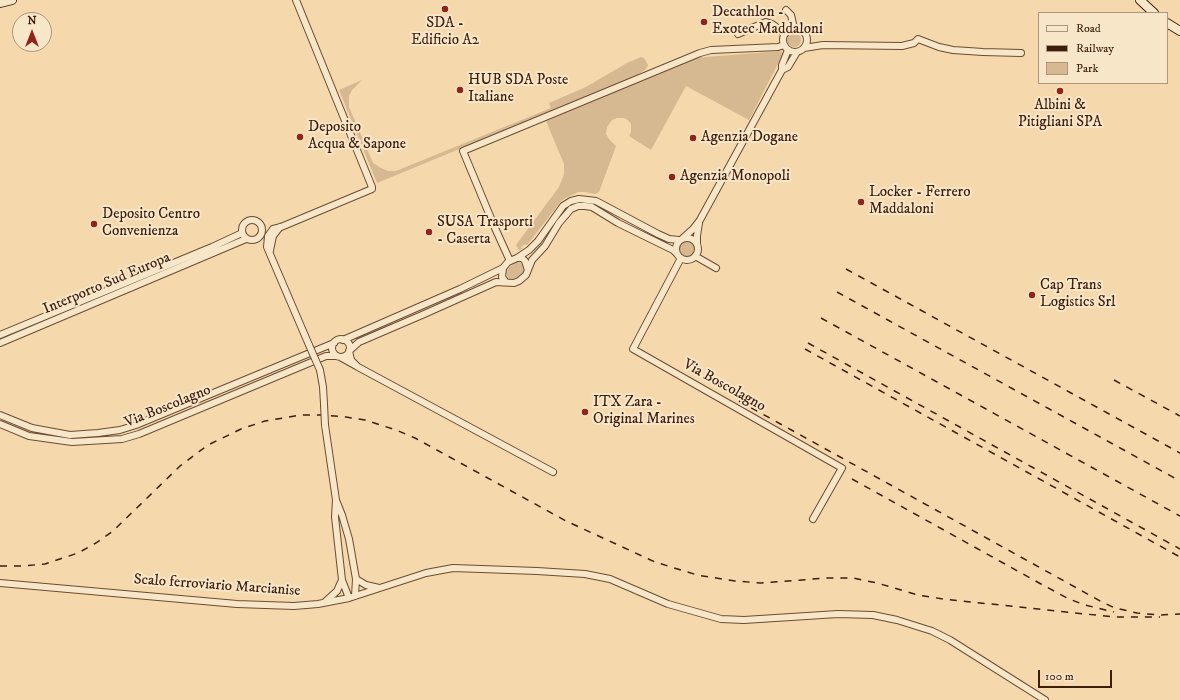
<!DOCTYPE html>
<style>
body{margin:0}
#map{position:relative;width:1180px;height:700px;overflow:hidden;background:#f5d8ac;font-family:"IM FELL DW Pica",serif}
canvas{display:block}
.legend{position:absolute;left:1038px;top:12px;width:130px;height:72px;box-sizing:border-box;background:#f8e6c9;border:1px solid #ad967d;margin:0;padding:5px 7px;list-style:none;font-size:12px;color:#3d1d0c}
.legend li{display:flex;align-items:center;gap:8px;height:20px}
.legend b{width:20px;border:1px solid #ad967d}
.north{position:absolute;left:12px;top:12px;width:40px;height:40px;box-sizing:border-box;background:#f8e6c9;border:1px solid #ad967d;border-radius:50%;rotate:0deg;font-size:11px;font-weight:700;line-height:16px;text-align:center;color:#3d1d0c}
.north::after{content:'';display:block;margin:auto;width:14px;height:18px;background:#8f2418;clip-path:polygon(50% 0,100% 100%,50% 72%,0 100%)}
.scale{position:absolute;left:1038px;top:670px;width:74px;height:18px;box-sizing:border-box;border:2px solid #3d1d0c;border-top:0;padding-left:5px;font-size:12px;line-height:14px;white-space:nowrap;color:#3d1d0c;-webkit-text-stroke:3px #f8e6c9;paint-order:stroke}
</style>
<div id="map">
<canvas width="1180" height="700"></canvas>
<ul class="legend">
<li><b style="height:5px;background:#f8e6c9"></b>Road</li>
<li><b style="height:5px;background:#3d1d0c"></b>Railway</li>
<li><b style="height:11px;background:#d6b891"></b>Park</li>
</ul>
<div class="north">N</div>
<div class="scale">100 m</div>
</div>
<script>
const context = document.querySelector('canvas').getContext('2d');
context.lineJoin = 'round';
function fillPath(path, color) { context.fillStyle = color; context.fill(path, 'evenodd'); }
const toPath = rows => new Path2D(rows.map(r => 'M' + r).join(''));
function stroke(path, color, width, dash) { context.strokeStyle = color; context.lineWidth = width; context.lineCap = dash ? 'butt' : 'round'; context.setLineDash(dash || []); context.stroke(path); }
function drawText(font, color, halo, rows, align = 'center') {
  context.font = font + ' "IM FELL DW Pica",serif'; context.lineWidth = 4; context.setLineDash([]); context.textBaseline = 'middle'; context.strokeStyle = halo; context.fillStyle = color; for (const [text, x, y, turn = 0] of rows) {
    context.save(); context.translate(x, y); context.rotate((+turn || 0) * Math.PI / 180); context.textAlign = isNaN(turn) ? turn : align; if (halo) context.strokeText(text, 0, 0); context.fillText(text, 0, 0); context.restore();
  }
}
fillPath(toPath([
 '787 40a7 7 0 1 1 14 0a7 7 0 1 1-14 0Z',
 [781,51,783,54,749,120,686,86,651,150,629,136,631,132,631,124,628,120,624,118,617,118,612,120,607,127,606,134,609,139,616,146,599,192,595,194,585,192,578,192,562,200,527,245,525,244,521,247,522,249,519,250,516,245,559,187,564,174,564,164,546,121,694,58],
 [641,57,644,58,648,65,646,69,636,76,377,183,339,90,362,80,352,90,349,96,349,107,373,163,381,168,388,171,396,171,551,108,549,103,586,87,627,63],
 '679 249a8 8 0 1 1 16 0a8 8 0 1 1-16 0Z',
 [517,262,521,263,524,268,523,274,516,278,509,279,506,273,508,268]
]), '#d6b891');
const street = toPath([
 [296,0,372,187,372,189,281,227,273,229,268,236,267,247,309,345],
 [786,10,791,15,794,28],
 '783 40a12 12 0 1 1 24 0a12 12 0 1 1-24 0Z',
 [738,34,766,22,772,24,785,34],
 [804,48,823,45,902,46,914,43,918,39,939,47,953,50,983,52,1021,53],
 [782,70,788,67,797,52],
 '242 230a10 10 0 1 1 20 0a10 10 0 1 1-20 0Z',
 '676 249a11 11 0 1 1 22 0a11 11 0 1 1-22 0Z',
 [683,238,693,229,700,220,782,70,782,65,788,50],
 [697,244,697,236,699,223],
 [270,251,273,236,280,227],
 [695,256,716,268],
 [517,258,529,250,538,241,563,206,571,201,579,199,596,201,658,234,669,239,679,240],
 [681,258,633,349,842,468,813,519],
 [510,261,495,228,463,151,700,53,711,50,778,47,784,45],
 [528,270,532,260,545,246,559,223,571,209,578,206,585,206,592,207,618,223,673,250,677,254],
 [0,335,212,247,242,233],
 '332 348a9 9 0 1 1 18 0a9 9 0 1 1-18 0Z',
 [343,340,460,289,503,268],
 [0,343,246,239],
 [340,357,358,367,351,360,349,351,359,342,422,315,496,282,514,283,519,281,526,275,528,270,525,261,522,258,517,258,508,262,503,268,502,277,505,281],
 [358,367,553,472],
 [320,370,323,387,324,404],
 [0,415,32,428,70,435,98,433,120,430,136,425,334,343],
 [0,424,29,436,72,442,122,439,139,434,326,356,337,356],
 [325,425,336,500],
 [342,580,349,598],
 [0,583,237,604,294,606,318,604,349,598,426,573,453,568,537,571,585,574,610,579,668,604,721,619,744,620,838,614,873,615,897,620,932,631,950,640,1045,700],
 [355,596,356,579],
 [325,602,337,591,342,580,335,517,336,500,342,515,349,539,356,579,366,585,379,588]
]);
const secondary = toPath([
 [1140,0,1154,13],
 [0,3,12,0],
 [1167,23,1180,31]
]);
stroke(street, '#6b4c34', 8);
stroke(secondary, '#3d1d0c', 10);
stroke(street, '#f8e6c9', 6);
stroke(secondary, '#f8e6c9', 8);
stroke(toPath([
 [846,269,1180,453],
 [837,292,1180,481],
 [821,318,1180,516],
 [808,343,1180,549],
 [805,349,1180,557],
 [1114,380,1180,416],
 [739,401,1102,602,1115,608,1137,613,1160,615,1180,614],
 [852,479,1041,584,1069,599,1085,605,1114,612],
 [0,566,22,566,45,564,78,553,96,543,113,531,180,466,208,445,241,429,265,421,301,415,321,415,346,417,365,420,396,430,415,438,566,521,655,562,697,575,735,581,761,583,827,578,853,578,877,583,918,595,943,599,1114,617,1160,617]
]), '#3d1d0c', 1.5, [7, 7]);
const streetBridge = toPath([
 [309,345,320,370],
 [324,404,325,425]
]);
stroke(streetBridge, '#6b4c34', 8, []);
stroke(streetBridge, '#f8e6c9', 6);
for (const [x, y, r, color] of [
 [445,9,4,"#8f2418"],
 [704,22,4,"#8f2418"],
 [460,90,4,"#8f2418"],
 [1060,91,4,"#8f2418"],
 [300,137,4,"#8f2418"],
 [693,138,4,"#8f2418"],
 [672,177,4,"#8f2418"],
 [861,202,4,"#8f2418"],
 [94,224,4,"#8f2418"],
 [429,232,4,"#8f2418"],
 [1032,295,4,"#8f2418"],
 [585,412,4,"#8f2418"]
]) { const dot = new Path2D(); dot.arc(x, y, r, 0, 2 * Math.PI); context.fillStyle = color; context.fill(dot); stroke(dot, '#f8e6c9', 1.5); }
drawText('15px', '#3d1d0c', '#f8e6c9', [
 ["Decathlon -",712,13],
 ["Exotec Maddaloni",712,30],
 ["SDA -",445,24,"center"],
 ["Edificio A2",445,41,"center"],
 ["HUB SDA Poste",468,81],
 ["Italiane",468,98],
 ["Albini &",1060,106,"center"],
 ["Pitigliani SPA",1060,123,"center"],
 ["Deposito",308,128],
 ["Acqua & Sapone",308,145],
 ["Agenzia Dogane",701,138],
 ["Agenzia Monopoli",680,177],
 ["Locker - Ferrero",869,193],
 ["Maddaloni",869,210],
 ["Deposito Centro",102,215],
 ["Convenienza",102,232],
 ["SUSA Trasporti",437,223],
 ["- Caserta",437,240],
 ["Cap Trans",1040,286],
 ["Logistics Srl",1040,303],
 ["ITX Zara -",593,403],
 ["Original Marines",593,420]
], 'left');
drawText('15px', '#3d1d0c', '#f8e6c9', [
 ["Interporto Sud Europa",107,284,-23],
 ["Via Boscolagno",724,386,29],
 ["Via Boscolagno",168,407,-22],
 ["Scalo ferroviario Marcianise",217,586,4]
]);
</script>
